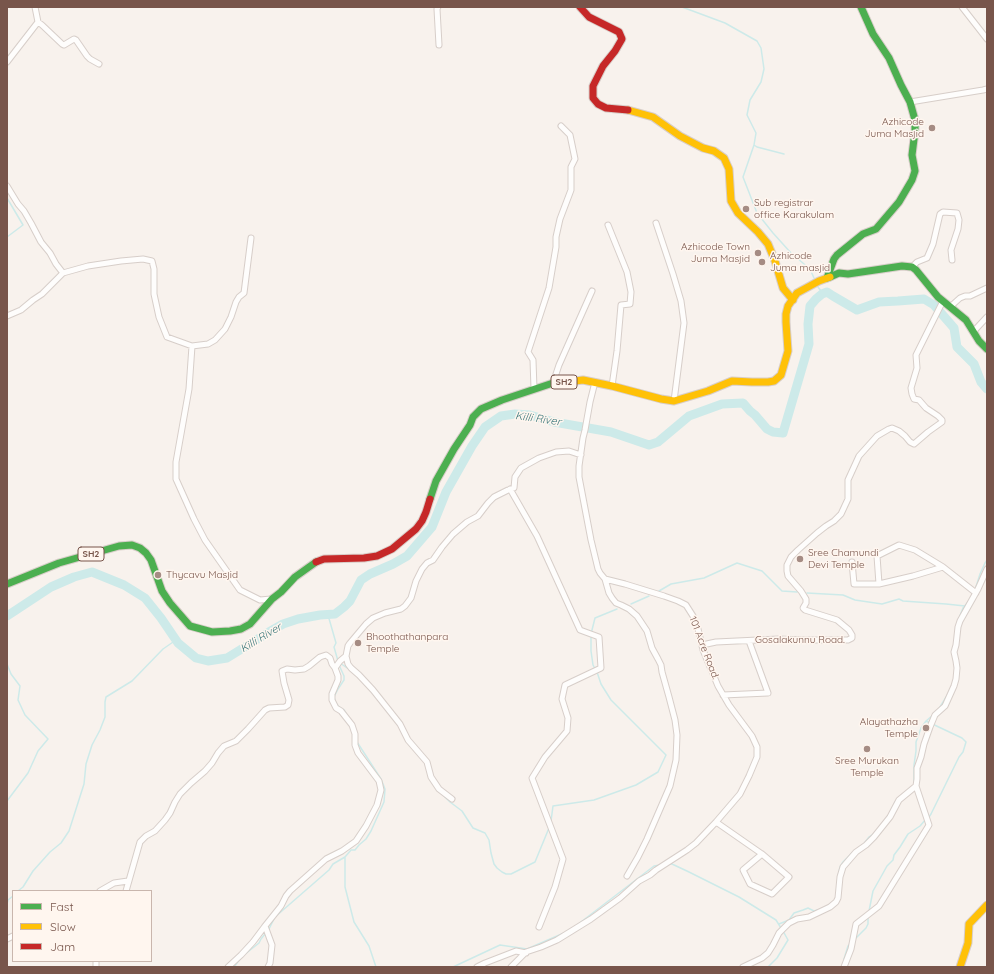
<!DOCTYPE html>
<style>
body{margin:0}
#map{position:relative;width:994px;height:974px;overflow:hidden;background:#f8f2ed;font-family:Quicksand,sans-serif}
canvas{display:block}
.frame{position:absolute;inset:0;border:8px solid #78554b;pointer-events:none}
.legend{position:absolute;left:12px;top:890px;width:140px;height:72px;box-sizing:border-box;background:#fff6ef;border:1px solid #c9b6ad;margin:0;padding:5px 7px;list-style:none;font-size:12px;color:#78554b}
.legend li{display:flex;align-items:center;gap:8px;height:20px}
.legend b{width:20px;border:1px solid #c9b6ad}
</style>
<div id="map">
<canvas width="994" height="974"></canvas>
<div class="frame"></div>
<ul class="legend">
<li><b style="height:5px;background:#4caf50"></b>Fast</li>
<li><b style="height:5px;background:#ffc107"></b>Slow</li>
<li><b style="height:5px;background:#c62828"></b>Jam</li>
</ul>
</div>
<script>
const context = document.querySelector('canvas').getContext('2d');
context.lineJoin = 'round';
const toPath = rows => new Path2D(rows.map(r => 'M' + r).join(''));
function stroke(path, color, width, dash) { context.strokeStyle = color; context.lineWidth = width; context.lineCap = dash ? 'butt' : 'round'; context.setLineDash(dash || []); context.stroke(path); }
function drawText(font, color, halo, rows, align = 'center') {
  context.font = font + ' Quicksand,sans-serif'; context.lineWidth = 3; context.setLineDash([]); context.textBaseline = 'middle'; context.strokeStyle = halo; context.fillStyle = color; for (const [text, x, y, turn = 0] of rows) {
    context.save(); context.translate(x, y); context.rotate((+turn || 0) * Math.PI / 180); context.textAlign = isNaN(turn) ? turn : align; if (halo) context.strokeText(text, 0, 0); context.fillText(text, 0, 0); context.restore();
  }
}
stroke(toPath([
 [682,7,725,23,757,41,761,48,764,69,761,82,750,100,747,115,756,133,754,145],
 [784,154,757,147,754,145,743,177,757,213,773,233,791,253,810,269,814,278],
 [7,198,23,225,7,237],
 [818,298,821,291,818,287],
 [975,590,980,574,985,563,987,560],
 [659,591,671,584,704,578,737,563,762,571,782,591,797,592],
 [807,593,843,595,855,600,882,604,899,599,903,601,946,604,965,606],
 [631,604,649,596],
 [328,615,336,643,334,647,338,661],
 [958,621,963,608,968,602],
 [340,663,350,670],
 [7,664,11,674,20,686,18,700,25,715,48,739,38,751,28,773,7,801],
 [339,665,344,676,344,680,338,689,334,697,336,703,339,707,344,710,347,715],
 [940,707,948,694],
 [926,721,962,738,966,742,963,752,959,757,931,814,929,817],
 [914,783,914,765,916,751,916,742,921,728,926,721,933,715],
 [442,794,450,802,462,811,473,828,485,833,489,840,491,853,494,864,497,868,502,872,506,874,511,874,535,862,549,828],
 [890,813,895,802],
 [551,821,553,806,594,800,636,785,658,772,666,755,611,700,601,684,597,672,593,665,591,651,591,634,595,618,617,609],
 [863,845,869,837,876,832],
 [345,857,345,887,354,922,369,946,376,967],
 [669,864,672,864,689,872,739,897,776,920,781,928],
 [838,876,840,867,843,862,852,853],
 [18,891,23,887,33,871,50,852,61,843,69,831,84,784,86,764,92,745,100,730,105,717,105,702,106,697,132,681,163,649,176,640],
 [7,904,8,900,13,896],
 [869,911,873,891,882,875,887,866,893,860,894,855,900,847,908,834,920,826,926,819],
 [779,924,789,920,794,913,803,910,808,908,814,911,821,909],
 [577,925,654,866,660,865],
 [269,929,275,917,329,870,333,864,345,857,351,850,355,850,359,845,366,839,371,831,384,802,385,789,381,779,357,742],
 [855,939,866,928,868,924,868,917],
 [244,955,259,943,261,939,265,934],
 [844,959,848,946,850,944],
 [234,967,240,959],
 [453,967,500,945,527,949,564,933],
 [768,967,777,958,788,940,783,931]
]), '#cdeae9', 1.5);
stroke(toPath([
 [7,616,51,587,74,577,92,572,124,585,145,598,161,618,178,643,196,658,208,661,227,658,269,632,283,624,298,619,320,615,335,614,344,607,350,601,361,580,370,574,393,564,407,556,432,527,446,492,472,446,485,427,501,416,515,414,530,415,554,422,611,432,649,445,658,442,689,416,722,404,743,403,750,411,755,415,767,429,773,432,783,433,809,344,808,324,810,306,816,299,822,294,827,292,833,296,857,310,879,302,898,301,924,299,934,305,954,328,957,347,974,364,981,382,987,389]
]), '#cdeae9', 9);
const street = toPath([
 [438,7,437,9,439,45],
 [962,7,987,39],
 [38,22,42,25,62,44,64,45,74,39,76,40,87,56,90,59,99,64],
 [7,62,38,22,35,7],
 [910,102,983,90,987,89],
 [7,186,18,204,24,211,31,223,41,242,50,253,56,264,63,273,42,294,33,300,21,310,7,316],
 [656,223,673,274,681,301,684,323,674,401],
 [608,225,627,272,631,292,630,304,621,305,617,351,612,386],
 [912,267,917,262,927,258,933,244,940,214,943,212,957,213,959,220,958,229,951,250,952,260],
 [63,273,88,266,121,261,143,259,152,261,154,269,154,294,159,317,167,337,192,346,208,344,215,340,225,329,231,317,236,302,239,297,244,293,251,238],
 [950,307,960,298,965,296,970,296,987,288],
 [973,332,987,317],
 [192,346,189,389,176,462,176,479,194,519,205,540,240,590,260,600,271,599],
 [553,383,559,365,592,291],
 [534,389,533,360,528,352,549,288,556,247,556,237,560,219,571,190,571,167,575,159,570,135,561,126],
 [510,489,537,536,580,630,599,637,601,668,565,685,562,699,568,718,567,731,545,757,532,778,563,859,555,887,539,927],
 [852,562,854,584,879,584,913,576,943,567],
 [605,579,609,593,612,598,616,603,621,605,629,609,637,616,647,631,652,648,658,659,661,665,662,672,669,697,675,720,677,735,676,760,670,786,647,839,638,857,627,876],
 [879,584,877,556,899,545,915,550,943,567,976,593],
 [702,645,716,642,779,639,804,640,848,640,852,638,852,635,849,630,837,620,805,610,803,608,806,603,806,599,801,591,788,576,787,571,787,565,791,557,798,550,817,533,826,526,834,521,841,514,848,499,848,480,859,456,877,436,889,429,892,428,899,431,905,436,910,442,914,444,928,432,942,422,942,420,938,416,926,408,919,400,914,399,912,394,911,388,917,368,916,355,943,301],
 [346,656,348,664,351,668,359,675,373,690,400,724,408,740,427,762,431,777,439,789,452,799],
 [723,695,768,693,749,641],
 [716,822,762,854,789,877,772,894,750,884,743,870,762,854],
 [100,891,114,883,128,881],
 [126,891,140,842,146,836,155,831,165,820,170,813,175,802,180,794,191,783,205,771,212,763,218,753,224,746,236,741,248,729,265,710,269,708,285,707,288,705,289,700,284,683,282,671,287,669,295,670,304,669,309,666,320,657,326,655,330,658,332,664,335,668],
 [265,926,272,945,270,963,268,967],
 [7,939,13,936],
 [96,967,96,961],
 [228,967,241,955,253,942,265,926,281,906,286,896,290,891,326,859,342,851,356,841,366,826,377,805,381,790,379,781,358,753,355,745,355,734,352,725,341,711,336,708,332,700,332,694,338,680,338,676,335,668,340,661,346,656,348,646,350,643,366,624,373,618,385,613,401,609,405,606,411,598,416,581,422,569,427,563,433,560,442,547,453,534,467,522,478,516,488,503,494,497,508,490,514,488,515,477,521,468,539,458,556,452,569,451,581,455],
 [477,967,485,963,516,951,526,953],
 [511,967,526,952,541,947,557,940,591,919,620,898,639,881,650,875,656,870,687,850,696,843,716,822,740,794,749,776,757,757,757,747,752,736,729,705,718,686,703,650,698,629,693,616,686,605,678,601,664,596,625,584,605,579,600,573,598,569,591,540,579,477,579,466,583,438,585,430,590,402,595,382],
 [743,967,762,958,768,953,773,945,779,933,789,923,797,919,809,917,830,907,836,902,838,898,840,877,843,867,856,852,866,845,874,837,890,817,899,800,916,786,917,779,917,768,921,757,924,744,930,727,935,715,945,706,954,686,956,679,957,668,956,661,954,652,956,645,958,627,960,621,978,589,987,569],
 [844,967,851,949,856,924,879,906,929,825,916,786]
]);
const fast = toPath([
 [830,277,839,273,848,274,902,266,912,267,916,270,938,297,966,320,979,341,987,349],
 [827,278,834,259,837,255,863,234,876,229,899,202,912,180,915,171,912,155,915,131,915,120,910,102,901,85,889,58,873,34,861,7],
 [430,499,436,481,454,449,470,425,473,417,481,409,502,400,553,383,575,381],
 [7,584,59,563,119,546,132,545,140,548,146,553,151,560,162,591,170,603,190,626,212,632,230,631,241,629,250,624,272,599,281,592,295,577,316,562]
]);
const slow = toPath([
 [628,110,653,117,680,136,703,148,714,151,724,158,729,169,731,201,738,213,758,232,768,244,775,261,783,288,793,300],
 [575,381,583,380,612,386,661,399,674,401,708,391,732,381,752,382,768,382,774,381,781,375,788,351,786,322,786,314,788,306,797,293,819,281,830,277],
 [960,967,968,943,969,924,987,905]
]);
const jam = toPath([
 [580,7,589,17,619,32,622,39,615,51,603,66,593,86,593,98,598,104,606,108,628,110],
 [316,562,324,559,364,558,377,556,392,549,416,529,422,521,426,512,430,499]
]);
stroke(street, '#d7cec9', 7);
stroke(fast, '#d8cec9', 9);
stroke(slow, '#d8cec9', 9);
stroke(jam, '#d8cec9', 9);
stroke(street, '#fefdfc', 5);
stroke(fast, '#4caf50', 7);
stroke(slow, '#ffc107', 7);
stroke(jam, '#c62828', 7);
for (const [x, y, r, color] of [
 [932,128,4,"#a58c84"],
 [746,209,4,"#a58c84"],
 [758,253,4,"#a58c84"],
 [762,262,4,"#a58c84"],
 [800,559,4,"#a58c84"],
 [158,575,4,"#a58c84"],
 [358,643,4,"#a58c84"],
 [926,728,4,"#a58c84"],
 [867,749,4,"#a58c84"]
]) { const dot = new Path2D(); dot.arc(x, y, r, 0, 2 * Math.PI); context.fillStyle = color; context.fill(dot); stroke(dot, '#fff6ef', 1.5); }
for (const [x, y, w] of [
 [564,382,26],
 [91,554,26]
]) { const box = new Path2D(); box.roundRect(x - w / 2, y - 7, w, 14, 3); context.fillStyle = '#fff6ef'; context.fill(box); stroke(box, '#78554b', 1); }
drawText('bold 9px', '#78554b', null, [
 ["SH2",564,382],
 ["SH2",91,554]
]);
drawText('10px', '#78554b', '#fff6ef', [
 ["Azhicode",924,122,"right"],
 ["Juma Masjid",924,134,"right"],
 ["Sub registrar",754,203],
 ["office Karakulam",754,215],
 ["Azhicode Town",750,247,"right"],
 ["Juma Masjid",750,259,"right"],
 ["Azhicode",770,256],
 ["Juma masjid",770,268],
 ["Sree Chamundi",808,553],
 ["Devi Temple",808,565],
 ["Thycavu Masjid",166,575],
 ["Bhoothathanpara",366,637],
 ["Temple",366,649],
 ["Alayathazha",918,722,"right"],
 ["Temple",918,734,"right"],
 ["Sree Murukan",867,761,"center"],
 ["Temple",867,773,"center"]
], 'left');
drawText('10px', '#78554b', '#fff6ef', [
 ["Gosalakunnu Road.",800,640],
 ["101 Acre Road.",704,648,69]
]);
drawText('italic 11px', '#3e7a7d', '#fff6ef', [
 ["Killi River",538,419,8],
 ["Killi River",261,638,-31]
]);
</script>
